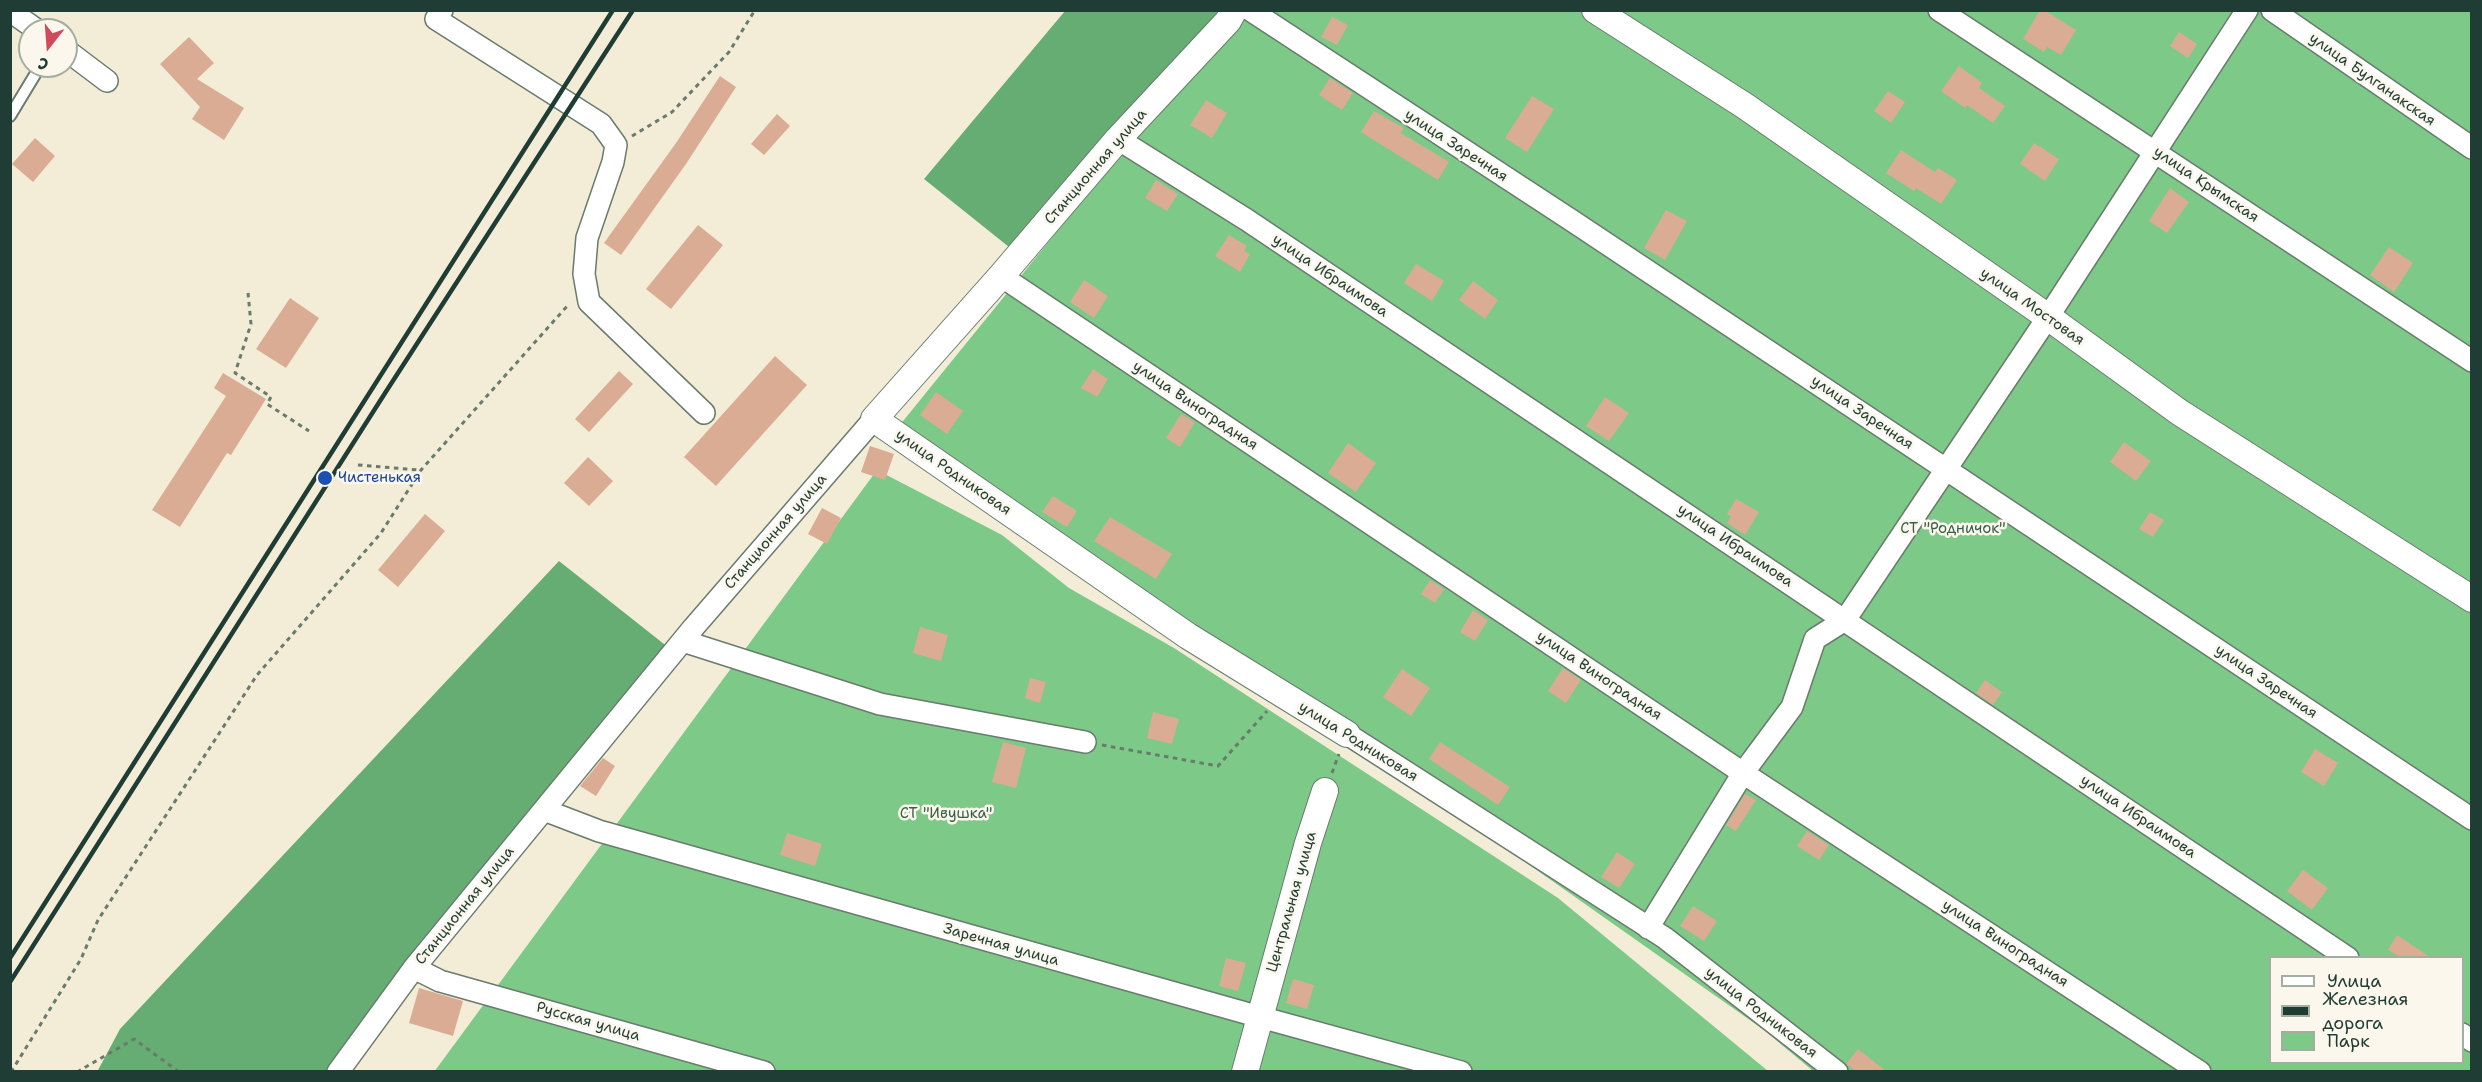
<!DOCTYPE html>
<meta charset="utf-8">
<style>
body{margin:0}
#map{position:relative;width:2482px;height:1082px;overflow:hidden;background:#f3edd7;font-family:"Shantell Sans",sans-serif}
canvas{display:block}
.frame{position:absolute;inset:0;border:12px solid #1f3d34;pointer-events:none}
.legend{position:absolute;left:2269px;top:956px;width:195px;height:108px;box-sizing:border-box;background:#fbf7ec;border:2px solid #a3ada2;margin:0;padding:8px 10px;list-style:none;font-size:18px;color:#1f3d34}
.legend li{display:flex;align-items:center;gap:12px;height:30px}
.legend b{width:30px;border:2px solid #a3ada2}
.north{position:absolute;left:18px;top:18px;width:60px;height:60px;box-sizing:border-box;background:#fbf7ec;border:2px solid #a3ada2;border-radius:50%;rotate:197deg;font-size:16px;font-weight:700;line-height:24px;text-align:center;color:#1f3d34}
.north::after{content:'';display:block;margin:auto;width:21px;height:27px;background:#d1495b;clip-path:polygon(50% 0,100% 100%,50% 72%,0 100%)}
</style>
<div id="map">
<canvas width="2482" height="1082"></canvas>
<div class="frame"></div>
<ul class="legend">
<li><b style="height:8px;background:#fff"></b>Улица</li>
<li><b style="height:8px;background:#1f3d34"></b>Железная дорога</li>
<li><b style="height:16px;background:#7dc988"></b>Парк</li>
</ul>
<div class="north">С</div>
</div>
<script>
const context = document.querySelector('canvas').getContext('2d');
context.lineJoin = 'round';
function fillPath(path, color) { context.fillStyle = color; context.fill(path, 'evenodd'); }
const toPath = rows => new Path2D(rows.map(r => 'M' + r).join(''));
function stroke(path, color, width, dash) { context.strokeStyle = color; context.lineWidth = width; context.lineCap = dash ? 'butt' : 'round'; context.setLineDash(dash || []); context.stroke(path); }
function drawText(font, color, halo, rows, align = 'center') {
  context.font = font + ' "Shantell Sans",sans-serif'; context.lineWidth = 5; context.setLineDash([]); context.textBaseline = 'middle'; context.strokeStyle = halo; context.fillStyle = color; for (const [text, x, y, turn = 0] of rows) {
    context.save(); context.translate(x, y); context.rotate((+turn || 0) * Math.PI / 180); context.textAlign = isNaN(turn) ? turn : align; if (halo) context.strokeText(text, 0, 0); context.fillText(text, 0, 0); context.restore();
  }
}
fillPath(toPath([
 [1225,11,2471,11,2471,1071,1813,1071,1764,1030,1379,759,899,426,1228,21],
 [2270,958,2462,958,2462,1062,2270,1062],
 [877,470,1002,535,1069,588,1174,648,1558,898,1768,1071,434,1072]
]), '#7dc988');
fillPath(toPath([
 [1065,11,1218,11,1214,34,1009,247,924,179],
 [559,561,669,648,331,1071,97,1072,120,1029]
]), '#66ad74');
fillPath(toPath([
 [2040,10,2044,10,2076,30,2061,55,2047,47,2044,52,2023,39],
 [1332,17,1348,25,1337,45,1321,37],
 [2179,32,2197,44,2188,58,2170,46],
 [189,37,214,63,197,79,244,108,224,140,192,119,200,107,160,64],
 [1959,66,1982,83,1979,88,2005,106,1993,123,1967,105,1965,108,1941,91],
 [720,76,736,87,686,164,621,255,604,243,676,143],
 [1330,78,1353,93,1342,110,1319,95],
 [1888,91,1905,102,1891,123,1874,111],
 [1532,96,1554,109,1527,152,1505,138],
 [1206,100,1227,113,1212,138,1190,125],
 [1374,111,1404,128,1401,133,1449,162,1438,180,1361,132],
 [777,114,790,126,764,155,751,144],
 [35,138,55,156,33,182,12,164],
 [2034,143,2059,159,2045,181,2020,164],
 [1901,150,1935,172,1938,168,1957,180,1941,204,1916,188,1914,191,1886,173],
 [1156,180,1178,194,1167,211,1145,198],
 [2170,188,2189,202,2167,233,2149,221],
 [1666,210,1687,221,1665,260,1644,248],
 [698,225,723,245,671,309,646,289],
 [1229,235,1247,246,1244,251,1250,254,1240,272,1215,256],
 [2389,247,2413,263,2394,292,2370,275],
 [1416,264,1444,281,1432,301,1404,283],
 [1084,280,1108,296,1094,318,1070,302],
 [1473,281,1498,300,1485,319,1459,300],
 [290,298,319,318,286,368,256,349],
 [775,356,807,385,716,486,684,457],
 [1093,369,1108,379,1097,397,1081,388],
 [619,371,633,384,589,432,575,419],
 [223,373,266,399,231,455,227,453,180,527,152,510,226,396,214,388],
 [936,392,963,411,947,434,920,415],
 [1605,397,1629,413,1609,441,1586,426],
 [1181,414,1195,422,1180,447,1166,438],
 [2124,442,2151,461,2136,481,2110,462],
 [1348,443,1376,463,1356,492,1328,473],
 [870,446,894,454,885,480,861,472],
 [588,457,613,481,589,506,564,483],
 [1053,496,1077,511,1067,527,1042,512],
 [1736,499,1759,512,1745,535,1727,523,1731,516,1727,514],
 [822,508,841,518,827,544,808,534],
 [2150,512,2164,520,2153,537,2139,529],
 [425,514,445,531,398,587,378,570],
 [1110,517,1172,554,1156,579,1094,541],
 [1430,580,1444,589,1435,603,1421,594],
 [1473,610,1488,620,1475,641,1460,632],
 [920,627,948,635,941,661,913,653],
 [1563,668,1581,680,1566,703,1548,691],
 [1402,669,1430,688,1411,716,1383,697],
 [1030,678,1046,682,1040,703,1025,698],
 [1985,680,2002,692,1993,705,1976,693],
 [1153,712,1179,719,1172,744,1147,738],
 [1003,742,1026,748,1016,788,992,782],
 [1440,742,1510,787,1498,805,1429,759],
 [2315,749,2338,763,2324,786,2301,772],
 [603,758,615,766,596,796,580,786],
 [1745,794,1756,800,1736,831,1726,825],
 [1807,831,1829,845,1819,860,1797,846],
 [787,833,822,844,815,866,780,855],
 [1617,852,1635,864,1619,888,1601,877],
 [2303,870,2328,888,2312,910,2287,891],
 [1693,906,1717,921,1704,941,1680,926],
 [2397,935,2430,957,2400,957,2388,950],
 [1226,958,1246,963,1238,991,1219,986],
 [1293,979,1314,985,1307,1009,1286,1003],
 [419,988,463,1001,453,1036,409,1023],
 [1858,1049,1886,1071,1856,1071,1846,1064]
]), '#daac94');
const service = toPath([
 [10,116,36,73,42,66]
]);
const minor = toPath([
 [442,10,436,19,601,124,616,145,613,162,587,238,584,274,589,302,704,413],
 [1250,10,1571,220,2472,819],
 [1939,10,2472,361],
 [2272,10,2472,148],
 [10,11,37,30],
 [66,50,107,81],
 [1118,139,1247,220,2348,958],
 [1001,276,1743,773,2200,1072],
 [683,641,880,704,1085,742],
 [1347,734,1665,938,1837,1072],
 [544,810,599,831,1260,1017,1461,1072],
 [1648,928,1743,773,1792,707,1815,639,1845,620,2048,317,2247,10],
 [414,968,440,981,764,1072],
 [2462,1034,2472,1041],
 [338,1072,414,968,694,627,874,419]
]);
const tertiary = toPath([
 [1234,10,1228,21,1118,139,1001,276,874,419,1188,636,1347,734],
 [1595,10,1745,106,2048,317,2179,412,2472,599],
 [1245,1072,1308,843,1325,791]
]);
stroke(service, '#697b6d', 14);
stroke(minor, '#697b6d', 24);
stroke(tertiary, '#697b6d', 28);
stroke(toPath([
 [632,136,672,112,729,52,755,10],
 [248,293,251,324,235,373,271,397,267,404,309,431],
 [358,465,419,470],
 [1102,745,1218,766,1267,711],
 [1332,773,1339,754],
 [11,1072,81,959,98,920,257,675,381,533,421,470,569,304],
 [77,1072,134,1039,179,1072]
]), '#697b6d', 3, [4.5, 4.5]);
stroke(service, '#fff', 10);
stroke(minor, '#fff', 21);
stroke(tertiary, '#fff', 26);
stroke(toPath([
 [10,958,613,10],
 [10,982,387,390,633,10]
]), '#1f3d34', 4.5);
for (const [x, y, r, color] of [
 [325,478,8,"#1a4fb4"]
]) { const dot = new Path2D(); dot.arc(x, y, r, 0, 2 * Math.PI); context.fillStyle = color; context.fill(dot); stroke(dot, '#fbf7ec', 2); }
drawText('15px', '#1f3d34', '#fbf7ec', [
 ["улица Булганакская",2372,80,35],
 ["улица Заречная",1456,146,33],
 ["Станционная улица",1096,167,-49],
 ["улица Крымская",2206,185,34],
 ["улица Ибраимова",1330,276,34],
 ["улица Мостовая",2032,307,35],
 ["улица Виноградная",1195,406,34],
 ["улица Заречная",1862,413,34],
 ["улица Родниковая",953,473,35],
 ["Станционная улица",776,532,-49],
 ["улица Ибраимова",1735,546,34],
 ["улица Виноградная",1599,676,34],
 ["улица Заречная",2266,682,34],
 ["улица Родниковая",1358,742,32],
 ["улица Ибраимова",2138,817,34],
 ["Центральная улица",1292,902,-74],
 ["Станционная улица",465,906,-51],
 ["улица Виноградная",2005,944,33],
 ["Заречная улица",1001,945,16],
 ["улица Родниковая",1761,1013,38],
 ["Русская улица",588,1022,16]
]);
drawText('15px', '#164399', '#fbf7ec', [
 ["Чистенькая",338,478]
], 'left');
drawText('15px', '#366049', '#fbf7ec', [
 ["СТ \"Родничок\"",1953,529],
 ["СТ \"Ивушка\"",946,814]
]);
</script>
